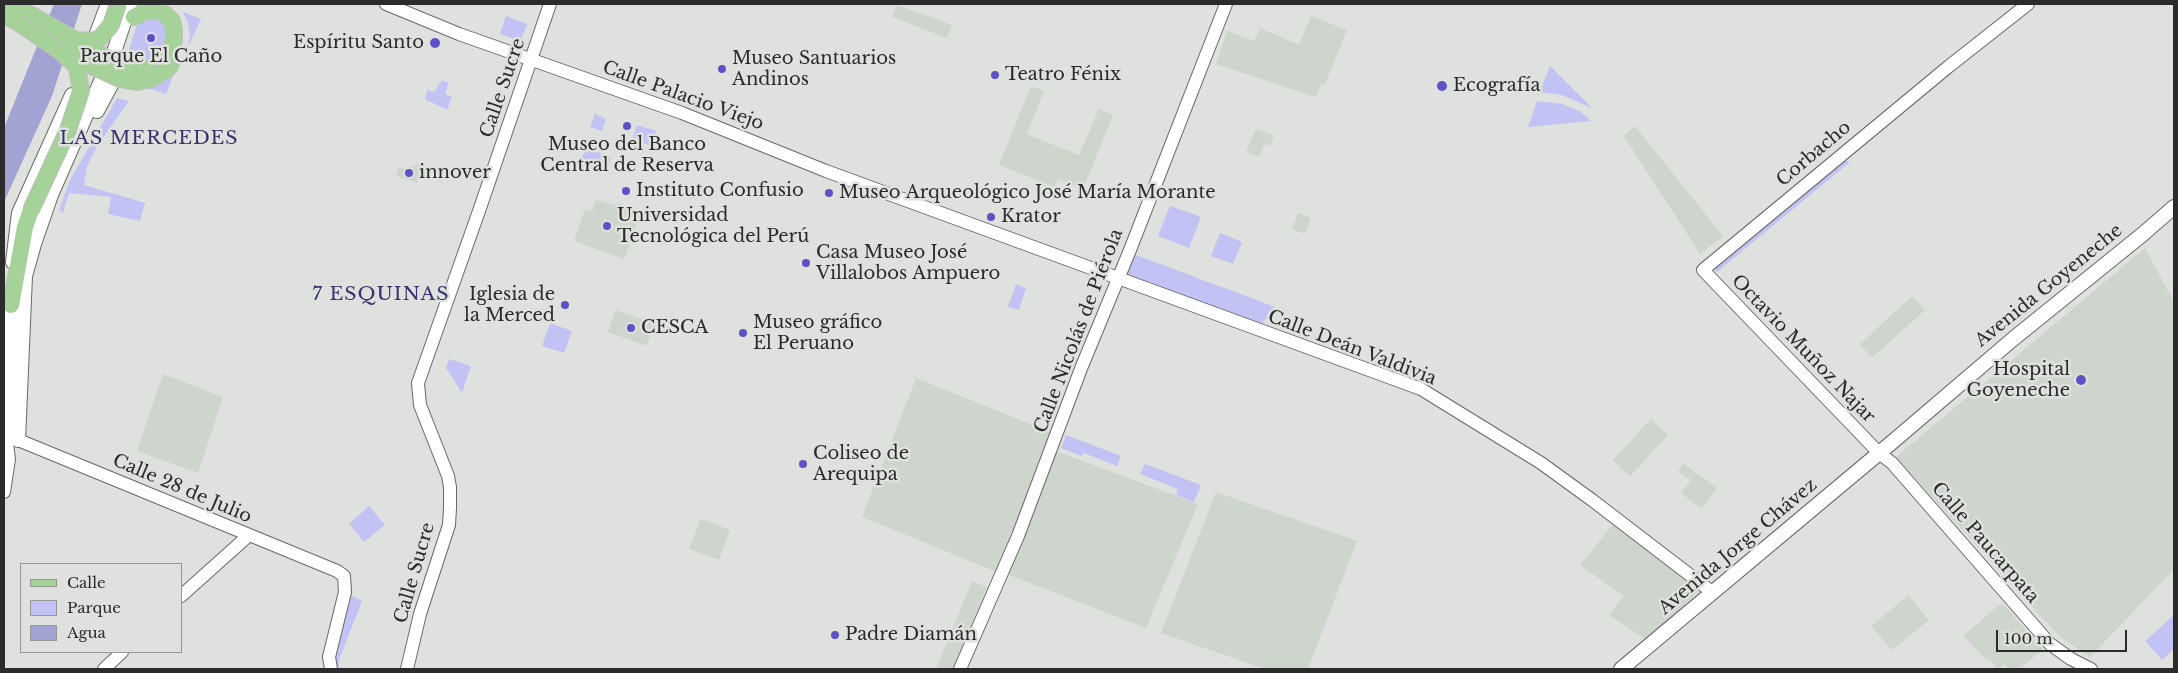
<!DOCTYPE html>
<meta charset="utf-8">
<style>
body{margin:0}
#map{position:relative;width:2178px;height:673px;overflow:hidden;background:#dee1dd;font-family:"Libre Baskerville",serif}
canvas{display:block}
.frame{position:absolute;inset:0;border:5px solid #2a2b2a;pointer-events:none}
.legend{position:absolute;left:20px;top:563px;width:162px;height:90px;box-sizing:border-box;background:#dee1dd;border:1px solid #969895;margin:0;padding:6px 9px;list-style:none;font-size:15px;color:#2a2b2a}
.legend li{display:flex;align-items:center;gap:10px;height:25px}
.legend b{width:25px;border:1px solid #969895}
.scale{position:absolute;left:1996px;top:630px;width:131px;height:22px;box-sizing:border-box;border:2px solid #2a2b2a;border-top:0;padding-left:6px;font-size:15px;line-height:18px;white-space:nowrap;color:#2a2b2a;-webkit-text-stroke:4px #dee1dd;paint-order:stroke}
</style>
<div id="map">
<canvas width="2178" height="673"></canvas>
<div class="frame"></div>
<ul class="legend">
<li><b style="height:6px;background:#a5d298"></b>Calle</li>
<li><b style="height:14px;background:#c2c3f4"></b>Parque</li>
<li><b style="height:14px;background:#a2a3d3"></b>Agua</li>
</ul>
<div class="scale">100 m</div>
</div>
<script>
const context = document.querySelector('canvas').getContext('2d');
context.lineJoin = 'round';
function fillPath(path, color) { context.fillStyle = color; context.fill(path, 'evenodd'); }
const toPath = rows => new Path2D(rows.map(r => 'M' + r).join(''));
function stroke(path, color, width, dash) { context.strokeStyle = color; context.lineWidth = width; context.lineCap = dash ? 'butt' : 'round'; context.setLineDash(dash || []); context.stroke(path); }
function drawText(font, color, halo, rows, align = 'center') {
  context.font = font + ' "Libre Baskerville",serif'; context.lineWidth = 5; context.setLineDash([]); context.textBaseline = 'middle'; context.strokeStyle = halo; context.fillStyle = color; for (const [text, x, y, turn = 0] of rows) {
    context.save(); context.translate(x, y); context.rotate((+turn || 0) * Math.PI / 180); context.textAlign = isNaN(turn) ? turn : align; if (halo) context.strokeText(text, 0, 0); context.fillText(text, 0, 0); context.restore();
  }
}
fillPath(toPath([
 [897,5,952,25,947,38,892,17],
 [1311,16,1347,30,1325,84,1321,83,1316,97,1216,64,1227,31,1254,41,1260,28,1299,45],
 [1031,86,1044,91,1027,134,1079,155,1099,109,1113,115,1083,189,1058,179,1055,187,999,165],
 [1635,126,1723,236,1700,254,1624,136],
 [1256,129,1274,135,1270,146,1264,144,1259,157,1246,152],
 [417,163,424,165,417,183,396,176,399,167,409,170,410,166,415,167],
 [596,200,617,205,618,203,641,212,624,259,574,241,585,209,592,211],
 [1298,213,1311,218,1305,234,1292,229],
 [2145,248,2174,302,2174,569,2090,657,2060,637,1896,457],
 [1912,296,1925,310,1872,358,1860,344],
 [615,310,654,323,647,346,608,332],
 [163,374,223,397,198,473,137,451],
 [916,378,1050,432,997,572,862,517],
 [1651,419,1668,435,1630,476,1613,460],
 [1053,450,1198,504,1146,628,1004,573],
 [1684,464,1717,488,1702,509,1681,493,1691,480,1678,471],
 [1216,492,1357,541,1308,669,1265,669,1161,633],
 [701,519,730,530,719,560,689,549],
 [1615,522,1702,588,1647,640,1609,615,1624,596,1580,565],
 [972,581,987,587,953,669,936,669],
 [1909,595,1929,620,1892,650,1871,626],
 [1999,605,2004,605,2043,650,2018,669,2009,669,2004,664,1997,669,1989,659,1987,660,1963,636]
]), '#ced5cc');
fillPath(toPath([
 [183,12,201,19,188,47,190,34,188,23],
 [155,13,170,30,155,61,125,63,138,21],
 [506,16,527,24,521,41,500,34],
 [1550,66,1592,108,1562,95,1540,92],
 [174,73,166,94,147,88],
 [442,80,449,83,445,94,452,97,447,110,425,99,428,89,431,92,435,91],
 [117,98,129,101,98,145,87,166,84,185,145,203,140,221,108,214,111,197,69,193,63,213,59,210,70,180],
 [1537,101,1562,104,1581,112,1591,121,1528,127],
 [595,114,606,119,602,131,590,127],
 [637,125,657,131,650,145,632,140],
 [588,148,611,158,609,164,598,160,593,168,578,162],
 [1842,160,1850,162,1717,272,1713,267],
 [1170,206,1201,217,1189,248,1158,236],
 [1220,233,1242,242,1233,264,1211,256],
 [1136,255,1275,307,1262,324,1123,273],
 [1016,284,1026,288,1019,310,1008,307],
 [550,323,572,331,564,353,542,346],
 [449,359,471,366,462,393,446,368],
 [1066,435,1121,456,1117,466,1084,453,1082,456,1061,448],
 [1145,464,1201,485,1194,502,1176,495,1178,489,1140,474],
 [369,506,385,525,364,542,349,524],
 [350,595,362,601,339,660,339,669,335,669,335,644],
 [2174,615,2174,649,2162,660,2145,641]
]), '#c2c3f4');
fillPath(toPath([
 [54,4,82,4,52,96,4,202,4,128]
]), '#a2a3d3');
const tertiary = toPath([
 [386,4,459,34,682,113,826,171,1421,389,1541,463,1592,500,1712,592],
 [2028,4,1948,67,1703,270,1879,453,1892,463,2050,644,2071,659,2091,669],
 [4,492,9,459,6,435,337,571,344,576,345,592,329,657,331,669],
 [181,596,248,536],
 [104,669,122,652],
 [407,669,420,614,449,525,450,508,450,487,448,476,420,405,418,383,479,211,550,4],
 [960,669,1018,536,1082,366,1130,250,1226,4]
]);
const secondary = toPath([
 [94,41,108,4],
 [97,111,111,85,118,67],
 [13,262,19,213,72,95],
 [6,435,11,296],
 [18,440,25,276,34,244,51,195,115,49,130,4],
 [1621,669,1890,444,2013,339,2143,234,2174,207]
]);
const primary = toPath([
 [12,4,67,35],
 [4,15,19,23],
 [134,17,146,11,158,11,166,15,172,21,174,30,174,41,165,59,151,68,136,70],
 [11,305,25,227,31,210]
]);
stroke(tertiary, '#666966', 14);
stroke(secondary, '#666966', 16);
stroke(primary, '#bfbfbf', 18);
stroke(tertiary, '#fff', 12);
stroke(secondary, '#fff', 14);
stroke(primary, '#a5d298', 16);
const primaryBridge = toPath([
 [19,23,60,51,120,79,137,82,151,79,166,70,172,64],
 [67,35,126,69,136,70],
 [76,40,92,41,100,38,111,25,118,4],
 [31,210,68,130,81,91,77,67,60,51]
]);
stroke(primaryBridge, '#bfbfbf', 18, []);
stroke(primaryBridge, '#a5d298', 16);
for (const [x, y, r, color] of [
 [151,38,5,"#6050c8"],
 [435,43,6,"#6050c8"],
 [722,69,5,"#6050c8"],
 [995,75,5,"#6050c8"],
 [1442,86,6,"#6050c8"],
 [627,126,5,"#6050c8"],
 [409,173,5,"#6050c8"],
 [626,191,5,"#6050c8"],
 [829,193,5,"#6050c8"],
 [991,217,5,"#6050c8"],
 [607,226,5,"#6050c8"],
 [806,263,5,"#6050c8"],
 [565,305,5,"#6050c8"],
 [631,328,5,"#6050c8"],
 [743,333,5,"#6050c8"],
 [2081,380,6,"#6050c8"],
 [803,464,5,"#6050c8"],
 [835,635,5,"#6050c8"]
]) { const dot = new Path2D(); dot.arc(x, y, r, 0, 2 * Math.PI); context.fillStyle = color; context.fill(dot); stroke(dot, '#dee1dd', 2); }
drawText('18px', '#2a2b2a', '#dee1dd', [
 ["Espíritu Santo",424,43,"right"],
 ["Parque El Caño",151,57,"center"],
 ["Museo Santuarios",732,59],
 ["Andinos",732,80],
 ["Teatro Fénix",1005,75],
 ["Ecografía",1453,86],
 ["Museo del Banco",627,145,"center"],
 ["Central de Reserva",627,166,"center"],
 ["innover",419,173],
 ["Instituto Confusio",636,191],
 ["Museo Arqueológico José María Morante",839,193],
 ["Universidad",617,216],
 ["Tecnológica del Perú",617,237],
 ["Krator",1001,217],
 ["Casa Museo José",816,253],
 ["Villalobos Ampuero",816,274],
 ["Iglesia de",555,295,"right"],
 ["la Merced",555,316,"right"],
 ["Museo gráfico",753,323],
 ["El Peruano",753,344],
 ["CESCA",641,328],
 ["Hospital",2070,370,"right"],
 ["Goyeneche",2070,391,"right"],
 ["Coliseo de",813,454],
 ["Arequipa",813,475],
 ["Padre Diamán",845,635]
], 'left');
drawText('18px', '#2a2b2a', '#dee1dd', [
 ["Calle Sucre",503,88,-71],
 ["Calle Palacio Viejo",683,96,20],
 ["Corbacho",1814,154,-40],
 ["Avenida Goyeneche",2049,286,-39],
 ["Calle Nicolás de Piérola",1079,331,-69],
 ["Calle Deán Valdivia",1352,348,21],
 ["Octavio Muñoz Najar",1803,349,46],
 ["Calle 28 de Julio",182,489,23],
 ["Calle Paucarpata",1985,543,49],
 ["Avenida Jorge Chávez",1738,547,-40],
 ["Calle Sucre",415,573,-74]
]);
context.letterSpacing = '1px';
drawText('19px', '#38336e', '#dee1dd', [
 ["LAS MERCEDES",149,139],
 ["7 ESQUINAS",381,295]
]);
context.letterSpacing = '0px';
</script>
